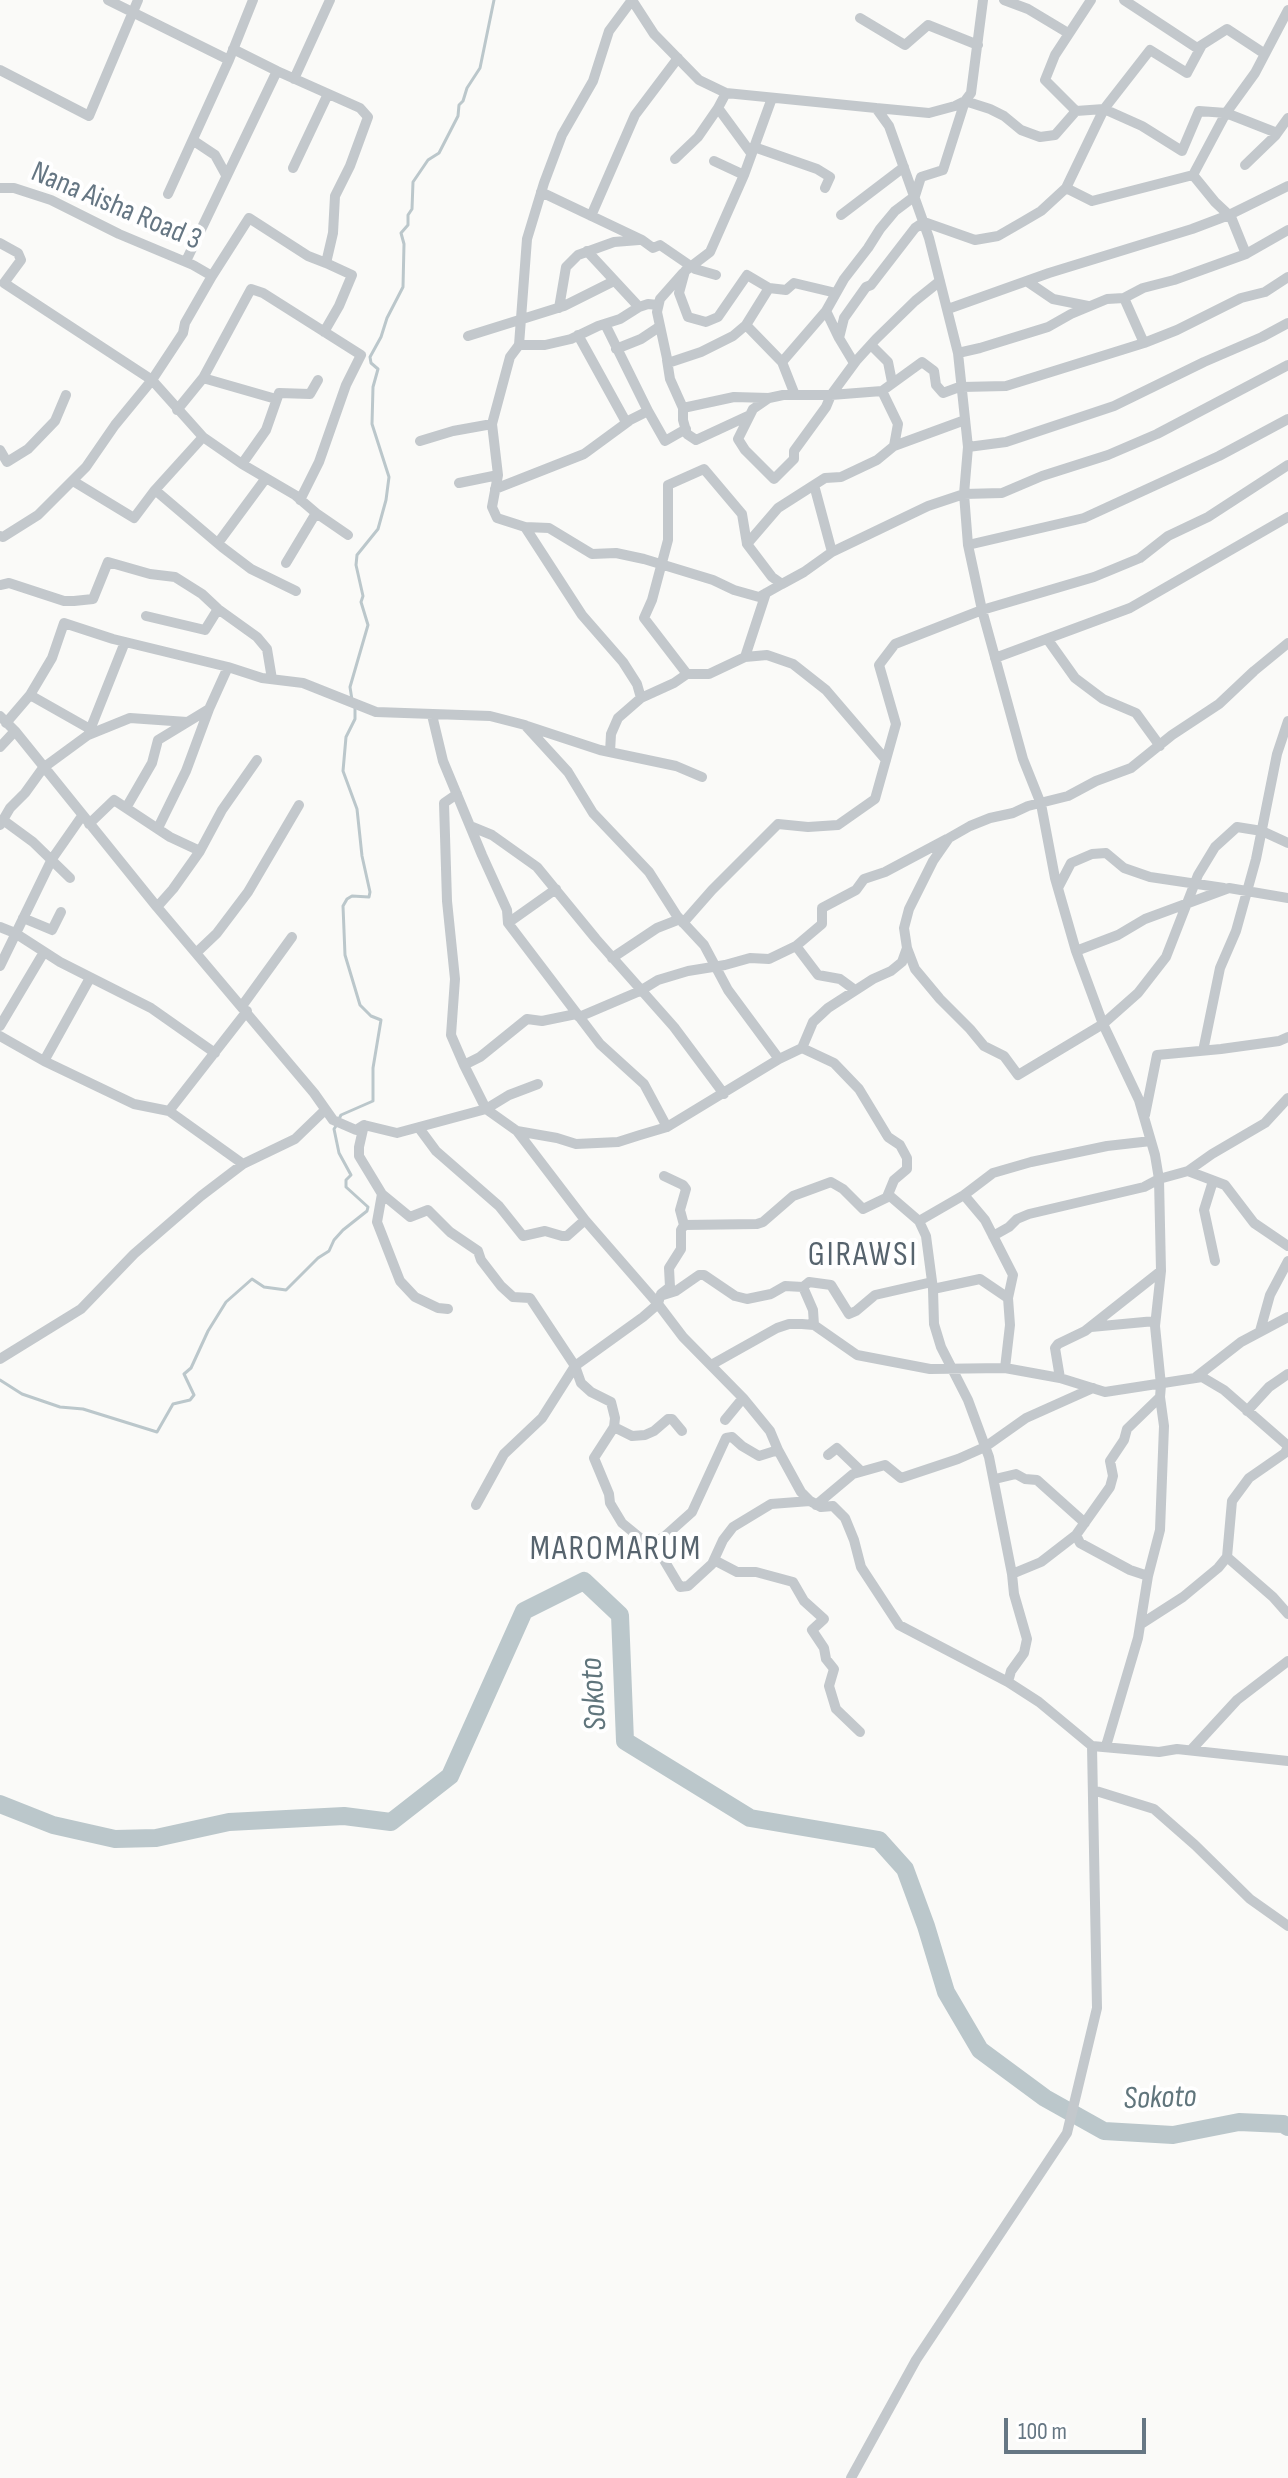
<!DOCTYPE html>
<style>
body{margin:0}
#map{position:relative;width:1288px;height:2478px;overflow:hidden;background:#fafaf8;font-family:"Sofia Sans Condensed",sans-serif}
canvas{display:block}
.scale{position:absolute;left:1004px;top:2418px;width:142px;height:36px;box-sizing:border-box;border:4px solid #657683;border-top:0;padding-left:10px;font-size:24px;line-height:28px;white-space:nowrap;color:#657683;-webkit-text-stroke:6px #fff;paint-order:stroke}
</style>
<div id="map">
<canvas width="1288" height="2478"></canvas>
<div class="scale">100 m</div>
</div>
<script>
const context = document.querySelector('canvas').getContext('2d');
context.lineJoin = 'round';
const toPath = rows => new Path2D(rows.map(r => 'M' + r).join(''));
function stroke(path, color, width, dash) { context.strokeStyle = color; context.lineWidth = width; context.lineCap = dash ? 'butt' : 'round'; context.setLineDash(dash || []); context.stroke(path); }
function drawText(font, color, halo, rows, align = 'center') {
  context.font = font + ' "Sofia Sans Condensed",sans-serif'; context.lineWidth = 8; context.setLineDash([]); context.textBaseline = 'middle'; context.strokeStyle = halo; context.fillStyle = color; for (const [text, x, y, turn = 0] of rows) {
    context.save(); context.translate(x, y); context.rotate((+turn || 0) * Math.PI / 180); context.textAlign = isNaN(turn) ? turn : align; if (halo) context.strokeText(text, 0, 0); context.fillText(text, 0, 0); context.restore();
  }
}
stroke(toPath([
 [352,700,350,687,368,625,361,602,363,596,356,565,357,555,378,529,386,500,389,477,372,424,373,387,378,369,371,363,370,357,381,337,387,318,403,287,404,244,401,233,408,225,408,215,412,209,413,182,428,160,439,153,458,116,459,105,463,101,467,88,480,68,494,0],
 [339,1119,341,1115,373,1101,373,1068,381,1020,371,1016,360,1005,345,955,343,906,347,899,352,896,369,897,370,892,362,856,357,809,343,771,346,737,355,719,355,707],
 [0,1380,22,1394,60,1407,83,1409,157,1432,173,1404,190,1400,194,1395,184,1374,191,1368,208,1331,226,1302,252,1279,264,1287,286,1290,318,1258,329,1251,334,1240,343,1230,367,1211,368,1207,346,1187,346,1180,351,1175,339,1153,334,1129,336,1126]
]), '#bbc7cb', 3);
stroke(toPath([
 [0,1804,53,1825,115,1839,156,1838,229,1822,344,1816,391,1822,450,1776,524,1611,584,1581,620,1615,625,1741,750,1818,879,1840,905,1869,926,1926,946,1992,980,2050,1045,2098,1104,2131,1173,2135,1239,2122,1283,2124,1288,2127]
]), '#bbc7cb', 18);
stroke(toPath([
 [108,0,229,60],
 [632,0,654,34,699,80,726,93,876,108,889,126,929,238,958,353,968,447,964,494,968,545,982,610,1023,759,1041,804,1055,878,1076,951,1103,1024,1139,1100,1155,1155,1159,1179,1161,1271,1155,1326,1161,1385,1160,1397,1164,1426,1160,1530,1148,1576,1138,1638,1106,1746],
 [632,0,609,31,593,81,562,135,544,183,527,239,519,345,545,345,571,339,598,326,620,319,639,307],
 [1004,0,1028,9,1068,33],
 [1124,0,1197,48,1227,29,1265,54],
 [860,18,905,45,928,25,978,45],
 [233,49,277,71,360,108,368,117,350,166,335,196,333,233,326,263,352,275,339,306,324,332],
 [0,70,89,116,138,0],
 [294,79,330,0],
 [726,93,718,108,751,153],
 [772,98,744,175,710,252,685,271,679,293,688,317,706,322,718,317,747,275,769,288,746,325,782,362,826,311,844,279,868,248,880,229,895,211,915,196,921,177,943,170,965,101,990,109,1004,116,1021,130,1040,137,1055,135,1076,111,1045,80,1055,55,1091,0],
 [876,108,929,113,955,106,965,101,971,93,983,0],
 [1076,111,1104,109,1150,50,1187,73,1202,45],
 [194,141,215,155,226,175],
 [754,147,817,169,830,177,825,188],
 [675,159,698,137,718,108],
 [714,161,744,175],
 [1245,165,1275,136,1288,118],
 [293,168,328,94],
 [1193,175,1215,202,1231,217,1246,254],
 [0,188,14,188,51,200,119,234,193,265,212,276],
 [1066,188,1104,109,1142,126,1182,151,1199,111,1226,113,1277,133],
 [541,192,642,240,653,248,660,245,695,269,716,275],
 [168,194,229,60,253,0],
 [841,215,904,167],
 [591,216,635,115,678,58],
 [0,243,18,253,21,260,4,283,152,380,203,437,242,464,295,495,316,513,286,563],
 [587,251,639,307,648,304,658,305],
 [186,261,277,71],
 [683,273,660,299,657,312,668,363,701,352,733,336,746,325],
 [1028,282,1053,299,1088,306],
 [769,288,786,290,794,283,836,293],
 [1124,298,1143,288,1174,280,1246,254,1288,230],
 [559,308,566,267,578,255,614,242,639,240],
 [948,309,1049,273,1192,229,1229,215,1288,186],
 [826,311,839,338,844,318,866,287,871,285,915,228,924,222,975,240,998,236,1024,221,1041,211,1066,188,1092,201,1193,175,1226,113,1255,73,1288,10],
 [605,324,648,411],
 [578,335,626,422,648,411,665,441,686,429],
 [468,336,564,306,614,281],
 [839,338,854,363],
 [519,345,510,357,492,424,498,475,492,507,497,518,525,527,549,528,592,554,616,553,644,559,713,580,734,590,759,597,782,584],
 [871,345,888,362,892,382],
 [616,349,641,339,659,327],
 [958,353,980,348,1048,327,1071,314,1107,299,1124,298,1144,343],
 [667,360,670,379,683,408],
 [782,362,795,395],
 [203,378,251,289,263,293,361,355,346,385,319,462,300,500],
 [962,387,1006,386,1144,343,1177,330,1241,298,1265,292,1288,277],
 [882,391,922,362,934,371,936,385,943,393,962,386],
 [177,410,203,378,276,399],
 [750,415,696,440,687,434,683,420,683,408,734,397,769,398],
 [420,441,453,431,492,424],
 [894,446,965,420],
 [968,447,1006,442,1114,406,1204,362,1262,337,1288,323],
 [0,450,7,462,28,449,55,421,66,395],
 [242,464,266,430,279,393,310,394,318,380],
 [73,481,134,518,155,490,203,437],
 [459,483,498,475],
 [814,485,832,552,928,506,964,494,1002,493,1042,476,1108,455,1157,434,1288,365],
 [495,489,584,454,629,421],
 [155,490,222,547,251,569,296,591],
 [316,513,348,535],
 [525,527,582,615,623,662,637,684,641,698,674,683,687,674],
 [0,536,3,537,38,515,86,467,115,425,152,380,183,333,185,323,212,276,249,218,308,256,326,263],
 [218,543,266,478],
 [747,544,742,514,704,469,668,485,668,540,652,600,644,618,687,674,709,674,745,657,766,593],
 [968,545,1084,518,1219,456,1288,419],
 [832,552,804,572,782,584,772,577,747,544,778,508,825,478,841,477,877,460,894,446,898,424,882,391,831,395,826,407,794,451,794,459,774,479,745,450,738,439,753,409,769,398,783,395,831,395,856,361,876,339,915,301,940,281],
 [0,585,9,583,64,601,74,601,93,599,108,562,150,574,175,577,202,594,218,609,257,637,267,649,272,679],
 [146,616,205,630,218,609],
 [1048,640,1075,678,1103,699,1136,713,1160,746],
 [745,657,767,655,793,664,826,690,886,760],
 [995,658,1130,608,1288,517],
 [30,695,90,729],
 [432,715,443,761,482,855,507,910,508,923,600,1044,644,1084,667,1127],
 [0,716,15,731,157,907,314,1093,333,1120,356,1130,364,1125,397,1133,486,1109,517,1131,585,1220,658,1304,683,1337,743,1398,770,1431,778,1450,801,1492,810,1501,821,1507,833,1506,845,1518,854,1540,861,1567,899,1625,1008,1682,1039,1702,1092,1746,1159,1752,1177,1749,1288,1761],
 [6,723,30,695,52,658,64,623,113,639,228,667],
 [527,726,600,750,676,766,702,777],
 [88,735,125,642],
 [0,747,15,731],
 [610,752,611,734,618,718,641,698],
 [457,794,444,803,447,901,455,979,451,1035,464,1065],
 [126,808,152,763,158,740,209,709,228,667,262,678,303,683,376,712,490,716,525,725,568,772,593,813,649,872,677,916,704,945,728,990,779,1059],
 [3,820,33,842,70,878],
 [89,824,114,800,170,837,200,851],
 [0,825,10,808,25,793,43,768,88,735,130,718,187,722],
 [470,826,492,835,537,867,596,939,674,1027,724,1094],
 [158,828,186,771,209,709],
 [1058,888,1071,863,1092,854,1106,853,1124,868,1150,877,1224,888],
 [157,907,173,889,200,851,222,810,257,760],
 [23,918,52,930,61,912],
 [508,923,556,889],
 [683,923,712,890,778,824,808,827,838,825,875,799,896,724,879,665,895,644,982,610,1094,577,1140,558,1168,536,1208,517,1288,465],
 [0,927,15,933,60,962,151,1008,215,1053],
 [796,946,818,975,840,979,855,990],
 [907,948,915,969,940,999,970,1029,984,1046,1004,1056,1018,1075,1103,1024,1138,993,1166,957,1198,875,1215,847,1237,827,1262,831,1288,843],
 [1076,951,1118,935,1145,919,1229,888,1288,898],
 [197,952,217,933,248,892,299,805],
 [612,958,657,928,680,919],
 [0,966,52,859,82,816],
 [242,1006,292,937],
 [579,1017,640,991,658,980,688,971,725,965,750,958,769,959,796,946,822,924,822,908,856,890,864,879,885,872,947,839],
 [0,1026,44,952],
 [0,1036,44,1061,134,1104,169,1111,243,1164],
 [802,1048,834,1063,859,1089,888,1137,900,1145,907,1158,907,1169,894,1180,887,1197],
 [1203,1051,1220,968,1236,931,1256,859,1277,754,1288,721],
 [44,1061,90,978],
 [538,1084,509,1095,486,1109,464,1065,480,1057,527,1019,542,1021,576,1014],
 [169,1111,247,1011],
 [1145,1115,1157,1055,1221,1049,1279,1041,1288,1037],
 [364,1125,359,1147,359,1156,382,1194,410,1217,428,1210,450,1232,478,1251,481,1260,501,1286,513,1297,530,1298,575,1366,581,1383,591,1392,611,1402,615,1418,614,1427,594,1458,609,1494,610,1503,622,1523,661,1555,680,1587,688,1586,712,1564,723,1540,733,1527,771,1504,810,1501],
 [419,1128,436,1151,499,1206,523,1236,545,1231,562,1236,567,1236,585,1220],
 [517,1131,557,1138,576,1144,618,1142,640,1135,667,1127,779,1059,802,1048,813,1022,828,1008,873,979,891,971,902,962,907,948,904,928,909,909,933,861,949,838,970,826,990,818,1013,813,1028,806,1068,796,1096,781,1131,768,1172,735,1219,704,1254,671,1288,643],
 [1188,1171,1225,1185,1254,1223,1288,1246],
 [1213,1181,1204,1210,1215,1261],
 [382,1194,377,1222,400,1281,415,1297,438,1308,448,1309],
 [964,1195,993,1173,1031,1162,1107,1146,1151,1141],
 [919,1221,964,1195,985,1220,1013,1275,1008,1298],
 [684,1225,757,1224,763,1222,793,1196,831,1182,843,1189,863,1209,890,1196,919,1221,926,1236,933,1289,934,1324,941,1347,968,1400,989,1457,1012,1574,1014,1594,1027,1639,1024,1653,1011,1671,1008,1682],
 [993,1236,1009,1227,1017,1219,1029,1214,1144,1187,1159,1179,1188,1171,1212,1154,1265,1123,1288,1098],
 [803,1287,813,1310,814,1325],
 [933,1289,980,1279,1008,1298,1010,1325,1005,1368],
 [661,1294,670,1287,669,1268,681,1249,681,1230,684,1225,680,1210,686,1189,683,1185,664,1176],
 [1091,1327,1155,1321],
 [1260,1331,1270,1295,1288,1261],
 [0,1359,81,1309,134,1254,201,1196,243,1164,295,1139,325,1110],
 [711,1365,777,1328,789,1324,802,1324,814,1325,857,1355,930,1369,1005,1368,1060,1378,1105,1392,1202,1377,1224,1390,1288,1446],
 [1196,1377,1241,1342,1288,1317],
 [1060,1378,1055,1348,1058,1344,1085,1331,1161,1271],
 [1247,1411,1269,1387,1288,1374],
 [725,1420,743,1398],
 [614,1427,632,1436,645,1435,654,1431,668,1419,672,1419,682,1431],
 [828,1455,837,1448,861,1471],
 [995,1479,1016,1474,1025,1479,1037,1480,1085,1523],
 [476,1505,504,1454,542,1418,575,1366,643,1317,658,1304,660,1296,676,1291,699,1275,704,1275,735,1296,747,1299,771,1294,785,1286,803,1287,809,1282,831,1285,849,1314,856,1311,875,1295,932,1282],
 [816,1505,853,1474,885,1465,901,1478,958,1459,985,1447,1026,1418,1093,1388],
 [1076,1535,1080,1543,1130,1570,1148,1576],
 [647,1546,664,1537,692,1512,726,1438,732,1437,742,1446,759,1456,778,1450],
 [1227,1557,1273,1597,1288,1614],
 [714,1560,737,1572,756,1572,793,1582,804,1601,824,1619,812,1630,824,1648,826,1659,834,1669,829,1686,836,1709,860,1732],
 [1012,1574,1041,1562,1076,1535,1110,1487,1113,1476,1110,1461,1124,1440,1127,1429,1160,1397],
 [1141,1624,1183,1597,1218,1568,1227,1557,1232,1501,1249,1478,1285,1453,1288,1447],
 [1191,1750,1237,1700,1288,1661],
 [1093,1790,1154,1809,1195,1845,1250,1899,1288,1926],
 [851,2478,916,2360,1067,2133,1097,2008,1092,1746]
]), '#c3c8cc', 10);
drawText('30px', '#657683', '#fff', [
 ["Nana Aisha Road 3",116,207,23]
]);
drawText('italic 32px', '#60757c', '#fff', [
 ["Sokoto",595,1694,-94],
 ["Sokoto",1160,2099,-2]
]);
context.letterSpacing = '2px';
drawText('34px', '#57646e', '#fff', [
 ["GIRAWSI",863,1256],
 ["MAROMARUM",616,1550]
]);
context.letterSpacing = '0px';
</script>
